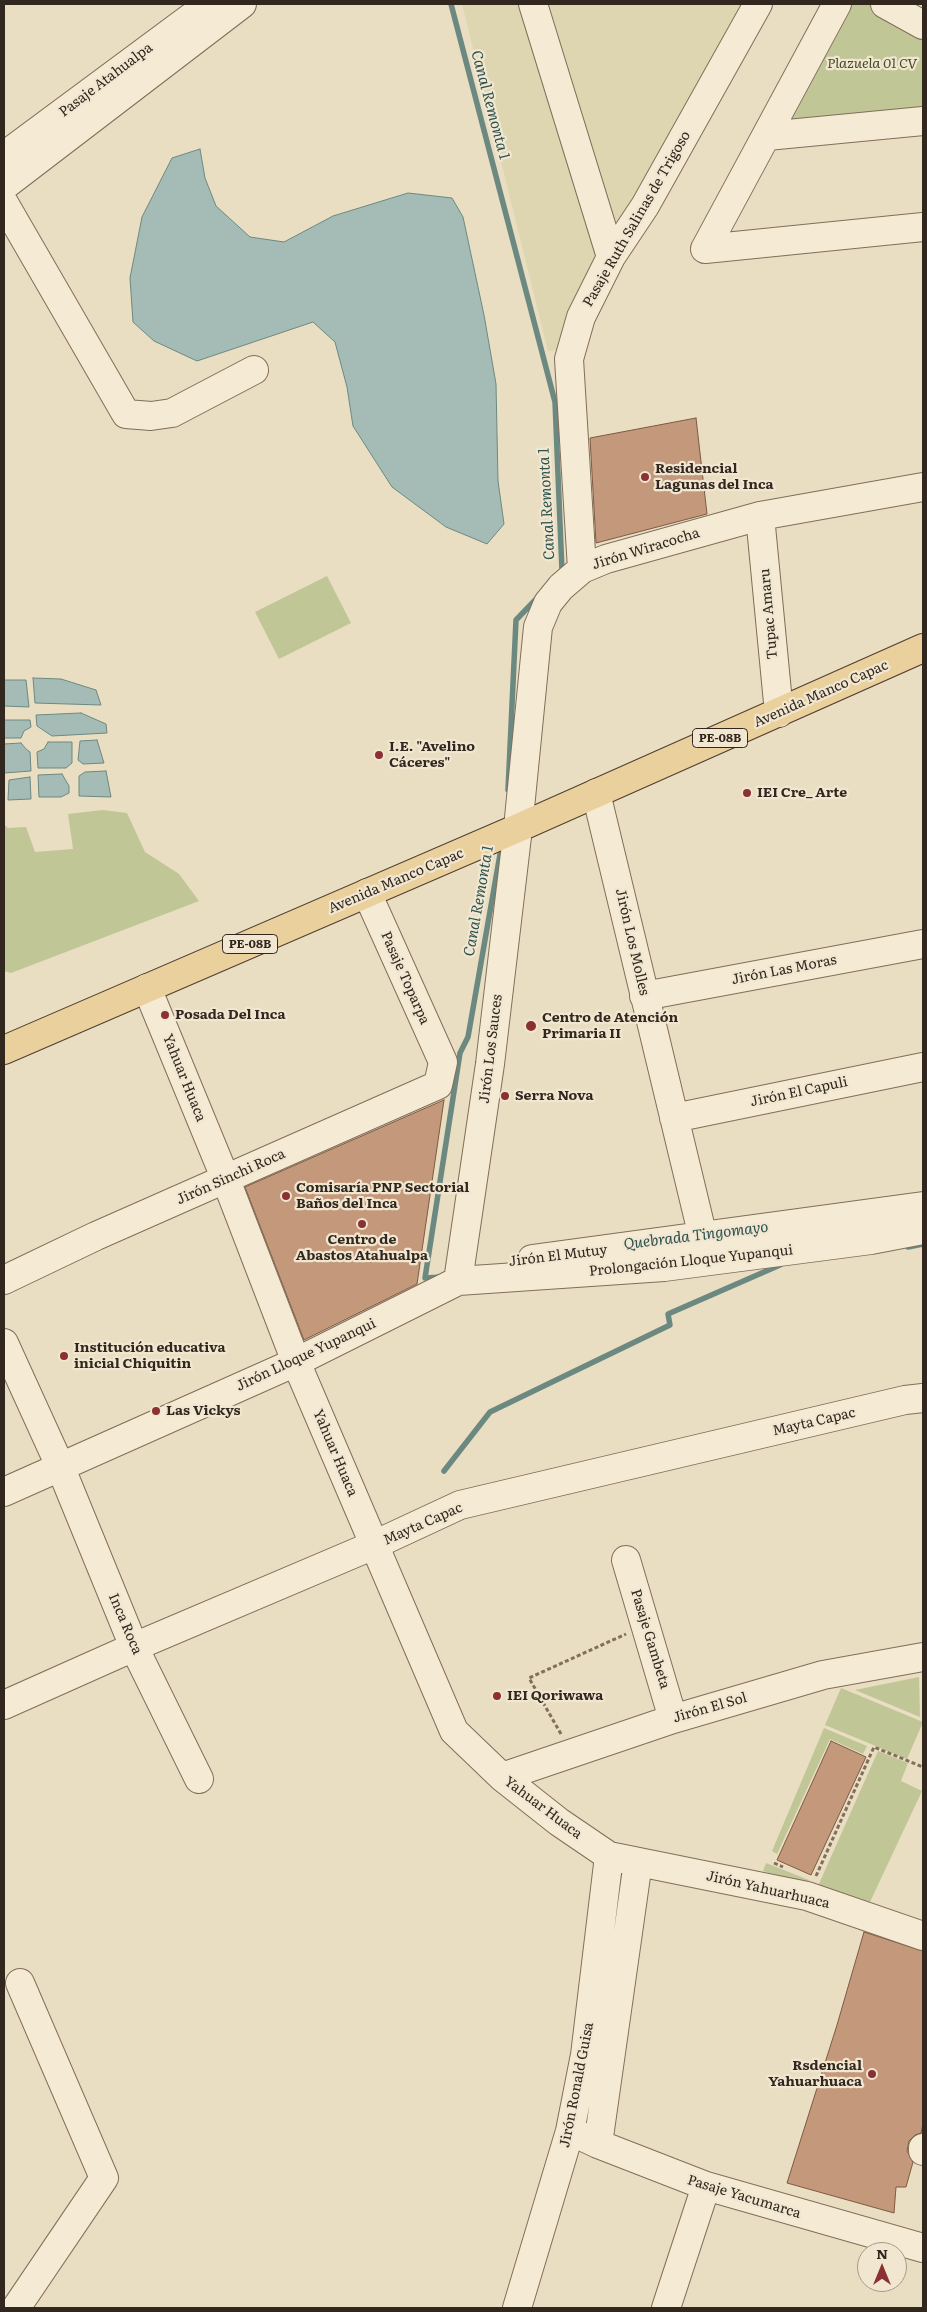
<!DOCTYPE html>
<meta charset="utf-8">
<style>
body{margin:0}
#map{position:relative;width:927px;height:2312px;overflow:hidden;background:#e9ddc2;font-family:Literata,serif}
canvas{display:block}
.frame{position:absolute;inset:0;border:5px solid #32271e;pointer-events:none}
.north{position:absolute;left:857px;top:2242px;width:50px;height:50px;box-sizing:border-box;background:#f1e7d1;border:1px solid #a59a89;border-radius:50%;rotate:0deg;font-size:14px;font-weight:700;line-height:20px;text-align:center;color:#32271e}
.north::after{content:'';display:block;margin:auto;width:18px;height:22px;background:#8b3033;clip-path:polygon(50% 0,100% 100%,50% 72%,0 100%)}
</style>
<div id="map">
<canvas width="927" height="2312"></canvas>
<div class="frame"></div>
<div class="north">N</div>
</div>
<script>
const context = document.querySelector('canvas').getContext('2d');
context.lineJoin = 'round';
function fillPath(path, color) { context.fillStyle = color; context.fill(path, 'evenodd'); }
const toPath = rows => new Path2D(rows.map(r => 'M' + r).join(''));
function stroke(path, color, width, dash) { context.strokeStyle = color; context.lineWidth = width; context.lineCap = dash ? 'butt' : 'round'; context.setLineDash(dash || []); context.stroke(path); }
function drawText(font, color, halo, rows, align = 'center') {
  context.font = font + ' Literata,serif'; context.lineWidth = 4.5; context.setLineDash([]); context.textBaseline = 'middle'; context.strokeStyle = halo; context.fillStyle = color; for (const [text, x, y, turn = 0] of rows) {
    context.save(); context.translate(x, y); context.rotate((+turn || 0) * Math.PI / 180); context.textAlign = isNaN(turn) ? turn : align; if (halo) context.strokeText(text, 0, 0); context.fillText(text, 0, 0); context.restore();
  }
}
fillPath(toPath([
 [462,4,755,4,574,348,548,351]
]), '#ded6b0');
fillPath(toPath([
 [846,4,877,4,923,30,923,112,778,126],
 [327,576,351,623,279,659,255,612],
 [103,810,127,813,145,852,179,874,199,901,11,973,4,971,4,824,8,828,26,827,35,852,73,849,68,814],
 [919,1677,920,1717,855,1690],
 [841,1688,923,1722,907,1759,825,1725],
 [824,1728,867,1746,863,1754,830,1739,777,1854,772,1851],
 [878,1751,908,1763,901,1781,922,1791,870,1902,818,1886],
 [766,1863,809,1880,807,1885,763,1871]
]), '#c1c697');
const water = toPath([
 [200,149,205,178,216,206,250,237,284,242,333,216,408,193,452,198,463,217,484,315,496,384,498,481,504,524,487,544,446,527,392,487,353,426,347,387,335,342,313,322,197,361,154,341,133,322,130,278,142,217,172,158,200,149],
 [33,678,61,679,96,690,101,705,35,703,33,678],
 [4,680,26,680,29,707,4,706,4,680],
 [81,713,106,724,107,733,52,736,37,726,36,715,81,713],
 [4,720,30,720,31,727,24,731,21,738,4,738,4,720],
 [97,740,104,763,83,764,78,760,80,741,97,740],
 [48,742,72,742,72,763,66,768,38,768,37,752,44,749,48,742],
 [21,743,26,749,30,752,31,771,4,773,4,744,21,743],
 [106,771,111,797,79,796,79,776,85,772,106,771],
 [62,774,69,786,69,793,61,797,39,797,38,775,62,774],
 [30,777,31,799,8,800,9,780,30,777]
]);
fillPath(water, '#a4bcb5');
stroke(water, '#6c8981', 1);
stroke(toPath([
 [451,4,555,402,562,571,559,574],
 [508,790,516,620,539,596],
 [908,1247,923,1244],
 [441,1277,425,1278,460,1053,468,1037,502,843],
 [444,1471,490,1412,670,1325,668,1314,780,1265]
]), '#6c8981', 5.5);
const building = toPath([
 [696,418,707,514,596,543,590,438,696,418],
 [444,1100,417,1284,304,1340,245,1187,444,1100],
 [831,1741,866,1757,811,1875,777,1860,831,1741],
 [864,1932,923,1951,923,2124,921,2133,915,2135,909,2141,907,2151,913,2162,906,2187,896,2187,894,2213,787,2183,837,2025,864,1932]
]);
fillPath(building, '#c4987b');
stroke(building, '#7e5943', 1);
const minor = toPath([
 [533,4,611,257],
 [885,4,923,25],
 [767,136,923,121],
 [4,156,209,4],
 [4,186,242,4],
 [4,203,126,414,151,416,172,413,254,370],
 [705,249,837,4],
 [705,249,923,227],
 [760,516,779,713],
 [582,569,569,359,581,317,611,257,645,206,758,4],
 [596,793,703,1237],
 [147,988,226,1180,296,1362,454,1731,502,1777,559,1822,609,1856,807,1896,923,1936],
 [644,996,923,944],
 [674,1118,923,1067],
 [532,1259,923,1206],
 [4,1280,96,1236,438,1085,443,1062,367,893],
 [458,1281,664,1267,871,1240,923,1230],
 [4,1343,60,1466,134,1647,199,1779],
 [4,1492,296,1362,458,1281,490,1064,518,828,538,627,548,603,561,587,582,569,606,559,760,516,923,487],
 [626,1560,673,1719],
 [4,1705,134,1647,374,1545,460,1505,905,1400,923,1398],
 [502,1777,673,1719,823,1675,923,1657],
 [570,2131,598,2144,706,2186,923,2248],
 [598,2144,638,1862],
 [923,2151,923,2148],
 [16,2308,104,2178,20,1983],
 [517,2308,570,2131,585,2055,609,1856],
 [666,2308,706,2186]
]);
const major = toPath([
 [4,1050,518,828,923,648]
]);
stroke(minor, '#816e5b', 30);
stroke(major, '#4f3d2f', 30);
stroke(toPath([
 [561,1734,529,1678,626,1634],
 [774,1863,783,1867],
 [816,1876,874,1747,923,1767]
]), '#816e5b', 3, [4, 2.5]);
stroke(minor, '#f5ebd4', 28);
stroke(major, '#ead09c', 28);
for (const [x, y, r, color] of [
 [645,477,5,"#8b3033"],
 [379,755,5,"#8b3033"],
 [747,793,5,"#8b3033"],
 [165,1015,5,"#8b3033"],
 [531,1026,6,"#8b3033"],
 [505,1096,5,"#8b3033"],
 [286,1196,5,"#8b3033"],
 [362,1224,5,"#8b3033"],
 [64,1356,5,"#8b3033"],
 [156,1411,5,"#8b3033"],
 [497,1696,5,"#8b3033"],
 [872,2074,5,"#8b3033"]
]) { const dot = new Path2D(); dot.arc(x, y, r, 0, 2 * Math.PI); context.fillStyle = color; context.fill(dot); stroke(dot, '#f1e7d1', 2); }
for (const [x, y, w] of [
 [720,738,55],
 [250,944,55]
]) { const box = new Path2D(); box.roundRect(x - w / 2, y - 9.5, w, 19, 4); context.fillStyle = '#f1e7d1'; context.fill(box); stroke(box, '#32271e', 1); }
drawText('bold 12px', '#32271e', null, [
 ["PE-08B",720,738],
 ["PE-08B",250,944]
]);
drawText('italic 14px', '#444d26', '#f1e7d1', [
 ["Plazuela 01 CV",872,64]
]);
drawText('14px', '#32271e', '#f1e7d1', [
 ["Pasaje Atahualpa",106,80,-37],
 ["Pasaje Ruth Salinas de Trigoso",637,219,-60],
 ["Jirón Wiracocha",646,549,-17],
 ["Tupac Amaru",769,614,-95],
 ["Avenida Manco Capac",821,694,-24],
 ["Avenida Manco Capac",396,881,-23],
 ["Jirón Los Molles",632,942,77],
 ["Jirón Las Moras",784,970,-11],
 ["Pasaje Toparpa",405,978,66],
 ["Jirón Los Sauces",491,1049,-83],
 ["Yahuar Huaca",184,1078,68],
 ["Jirón El Capuli",799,1092,-12],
 ["Jirón Sinchi Roca",231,1177,-24],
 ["Jirón El Mutuy",558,1256,-7],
 ["Prolongación Lloque Yupanqui",691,1261,-6],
 ["Jirón Lloque Yupanqui",306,1355,-25],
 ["Mayta Capac",814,1422,-13],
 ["Yahuar Huaca",335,1453,67],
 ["Mayta Capac",423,1524,-24],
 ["Inca Roca",125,1624,67],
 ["Pasaje Gambeta",650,1639,73],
 ["Jirón El Sol",710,1708,-16],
 ["Yahuar Huaca",543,1808,37],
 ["Jirón Yahuarhuaca",768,1890,13],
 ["Jirón Ronald Guisa",577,2085,-79],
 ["Pasaje Yacumarca",744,2197,17]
]);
drawText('bold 14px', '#32271e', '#f1e7d1', [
 ["Residencial",655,469],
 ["Lagunas del Inca",655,485],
 ["I.E. \"Avelino",389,747],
 ["Cáceres\"",389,763],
 ["IEI Cre_ Arte",757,793],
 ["Posada Del Inca",175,1015],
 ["Centro de Atención",542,1018],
 ["Primaria II",542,1034],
 ["Serra Nova",515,1096],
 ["Comisaría PNP Sectorial",296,1188],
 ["Baños del Inca",296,1204],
 ["Centro de",362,1240,"center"],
 ["Abastos Atahualpa",362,1256,"center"],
 ["Institución educativa",74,1348],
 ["inicial Chiquitin",74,1364],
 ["Las Vickys",166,1411],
 ["IEI Qoriwawa",507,1696],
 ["Rsdencial",862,2066,"right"],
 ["Yahuarhuaca",862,2082,"right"]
], 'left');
drawText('italic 15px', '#2e514e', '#f1e7d1', [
 ["Canal Remonta 1",490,105,75],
 ["Canal Remonta 1",547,504,-93],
 ["Canal Remonta 1",479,901,-80],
 ["Quebrada Tingomayo",696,1236,-7]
]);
</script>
